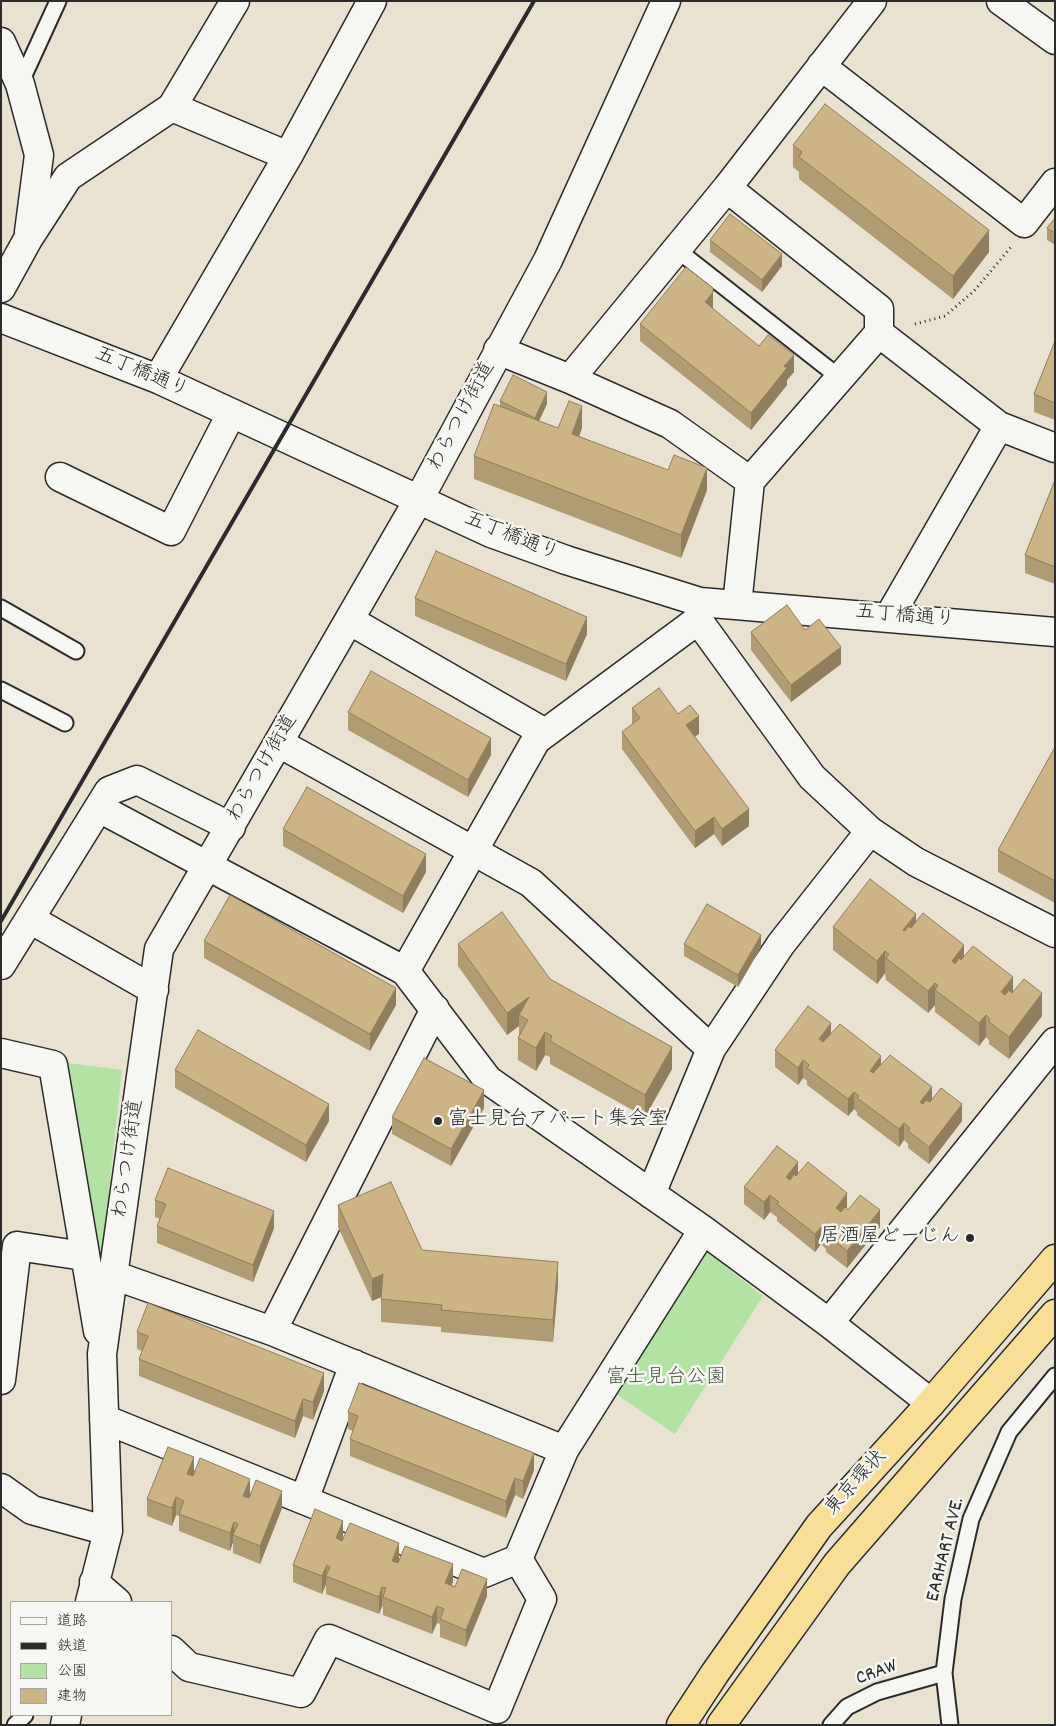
<!DOCTYPE html>
<meta charset="utf-8">
<style>
body{margin:0}
#map{position:relative;width:1056px;height:1726px;overflow:hidden;background:#eae2d1;font-family:Dekko,"Klee One",sans-serif}
canvas{display:block}
.frame{position:absolute;inset:0;border:2px solid #2b2b2b;pointer-events:none}
.legend{position:absolute;left:10px;top:1601px;width:162px;height:115px;box-sizing:border-box;background:#f6f6f2;border:1px solid #a5a5a2;margin:0;padding:6px 9px;list-style:none;font-size:15px;color:#2b2b2b}
.legend li{display:flex;align-items:center;gap:10px;height:25px}
.legend b{width:25px;border:1px solid #a5a5a2}
</style>
<div id="map">
<canvas width="1056" height="1726"></canvas>
<div class="frame"></div>
<ul class="legend">
<li><b style="height:6px;background:#f6f6f2"></b>道路</li>
<li><b style="height:6px;background:#2b2b2b"></b>鉄道</li>
<li><b style="height:14px;background:#b2e3a3"></b>公園</li>
<li><b style="height:14px;background:#cdb484"></b>建物</li>
</ul>
</div>
<script>
const context = document.querySelector('canvas').getContext('2d');
context.lineJoin = 'round';
function fillPath(path, color) { context.fillStyle = color; context.fill(path, 'evenodd'); }
const toPath = rows => new Path2D(rows.map(r => 'M' + r).join(''));
function stroke(path, color, width, dash) { context.strokeStyle = color; context.lineWidth = width; context.lineCap = dash ? 'butt' : 'round'; context.setLineDash(dash || []); context.stroke(path); }
function drawText(font, color, halo, rows, align = 'center') {
  context.font = font + ' Dekko,"Klee One",sans-serif'; context.lineWidth = 5; context.setLineDash([]); context.textBaseline = 'middle'; context.strokeStyle = halo; context.fillStyle = color; for (const [text, x, y, turn = 0] of rows) {
    context.save(); context.translate(x, y); context.rotate((+turn || 0) * Math.PI / 180); context.textAlign = isNaN(turn) ? turn : align; if (halo) context.strokeText(text, 0, 0); context.fillText(text, 0, 0); context.restore();
  }
}
fillPath(toPath([
 [68,1063,122,1070,98,1292],
 [707,1252,763,1296,675,1434,613,1392]
]), '#b2e3a3');
const service = toPath([
 [20,84,58,1],
 [676,249,840,378],
 [1,608,76,651],
 [1,690,65,723],
 [15,1725,25,1715],
 [831,1725,847,1707,877,1692,944,1673],
 [950,1725,944,1673,953,1599,971,1519,1009,1432,1055,1376]
]);
const minor = toPath([
 [1001,1,1055,40],
 [1,42,20,84,39,155,29,232],
 [821,66,1024,223,1055,183],
 [172,107,288,156],
 [727,188,879,309,879,333,888,340,999,426,1055,448],
 [1,288,28,239,68,177,172,107,235,1],
 [1,318,158,379,491,533,566,560,700,602,1055,632],
 [498,350,570,379,727,188,872,1],
 [158,379,288,156,372,1],
 [570,379,670,424,750,481,879,333],
 [60,477,171,531,231,414],
 [700,602,698,620,812,777,870,831,916,862,1055,933],
 [737,605,750,481],
 [889,617,999,426],
 [349,620,545,733],
 [279,743,531,883,711,1049],
 [99,808,405,971,488,1080,703,1230,829,1323,931,1403],
 [30,919,154,990],
 [1,965,109,791,137,780,231,827],
 [405,971,536,740,698,620],
 [1,1053,53,1065,98,1331],
 [651,1194,711,1049,781,944,870,831],
 [113,1275,272,1331,564,1450],
 [829,1323,1055,1042],
 [272,1331,435,1009],
 [1,1380,17,1246,84,1256],
 [104,1419,484,1573,518,1559],
 [1,1488,32,1510,108,1531],
 [304,1500,354,1364],
 [94,1582,117,1602],
 [90,1602,108,1531,102,1354,159,949,419,499,548,260,666,1],
 [171,1650,189,1667,301,1693,329,1639,497,1709,542,1599,518,1559,564,1450,703,1230],
 [65,1725,67,1715]
]);
const trunk = toPath([
 [681,1725,715,1673,819,1526,931,1403,1055,1259],
 [721,1725,837,1564,1055,1314]
]);
stroke(service, '#2b2b2b', 19);
stroke(minor, '#2b2b2b', 31);
stroke(trunk, '#2b2b2b', 31);
stroke(toPath([
 [915,324,945,316,974,291,1011,247]
]), '#2b2b2b', 3, [1, 4]);
stroke(service, '#f6f6f2', 15);
stroke(minor, '#f6f6f2', 28);
stroke(trunk, '#f9df96', 28);
stroke(toPath([
 [1,921,534,1]
]), '#2b2b2b', 4);
fillPath(toPath([
 [793,145,989,252,953,299,799,179,799,172,793,167],
 [1055,218,1055,245,1047,240,1047,228],
 [710,240,782,266,762,292,710,252],
 [640,324,759,346,794,372,787,380,787,385,751,430,640,341],
 [1055,341,1055,420,1034,412,1034,394],
 [500,401,547,404,539,421,558,428,582,428,579,436,707,490,681,558,474,479,474,456,500,406],
 [1055,480,1055,584,1025,573,1025,555],
 [415,598,587,634,566,681,415,616],
 [805,630,841,664,791,702,751,650,751,632],
 [632,708,678,714,699,734,695,736,749,826,722,846,714,834,695,848,622,749,622,732,632,724],
 [348,712,491,755,468,797,348,730],
 [1055,747,1055,903,998,872,998,850],
 [283,829,426,872,403,913,283,846],
 [916,923,964,956,1013,992,1042,1016,1009,1059,989,1044,989,1040,986,1037,979,1046,935,1012,935,1005,928,1013,886,980,885,973,877,984,833,950,833,927],
 [204,941,396,1005,370,1051,204,958],
 [458,944,550,979,672,1069,645,1117,550,1064,550,1057,545,1055,536,1071,518,1060,518,1038,519,1035,519,1026,507,1035,458,966],
 [684,944,761,947,738,987,684,956],
 [831,1033,881,1064,962,1121,929,1164,908,1148,908,1144,904,1140,899,1147,857,1115,857,1112,854,1109,848,1116,807,1085,807,1081,803,1078,798,1085,775,1067,775,1050],
 [175,1070,329,1121,306,1162,175,1088],
 [484,1108,451,1166,392,1134,392,1117],
 [798,1174,847,1209,880,1227,847,1268,826,1252,826,1249,821,1244,815,1252,777,1221,777,1217,770,1212,764,1220,744,1204,744,1187],
 [155,1200,274,1228,253,1282,157,1243,157,1226,160,1219,155,1217],
 [338,1205,422,1250,558,1284,553,1342,441,1332,441,1327,381,1322,381,1297,372,1301,338,1227],
 [137,1332,324,1391,313,1420,303,1416,295,1438,139,1376,139,1359,142,1351,137,1349],
 [348,1412,534,1470,523,1499,515,1495,506,1518,350,1456,350,1439,353,1431,348,1429],
 [194,1473,250,1496,282,1508,260,1564,233,1553,233,1542,230,1551,179,1531,179,1516,176,1515,172,1526,147,1516,147,1499],
 [343,1538,453,1582,451,1585,487,1596,466,1647,440,1637,440,1624,437,1623,432,1634,383,1615,383,1605,379,1614,326,1594,326,1584,322,1594,293,1582,293,1565]
]), '#b09b72');
fillPath(toPath([
 [989,230,989,252,953,299,953,276],
 [782,254,782,266,762,292,762,280],
 [713,292,713,309,705,302],
 [794,355,794,372,787,380,787,385,751,430,751,413,784,366],
 [547,392,547,404,535,429,535,418],
 [582,406,582,428,572,456,572,434],
 [707,468,707,490,681,558,681,535],
 [587,617,587,634,566,681,566,664],
 [841,647,841,664,791,702,791,685],
 [699,716,699,734,686,742,686,725],
 [491,738,491,755,468,797,468,780],
 [749,809,749,826,722,846,722,829],
 [714,817,714,834,695,848,695,831],
 [426,854,426,872,403,913,403,896],
 [916,914,916,936,903,952,903,930],
 [761,935,761,947,738,987,738,975],
 [964,945,964,967,952,984,952,961],
 [885,951,885,973,877,984,877,961],
 [1013,977,1013,999,1001,1015,1001,992],
 [935,983,935,1005,928,1013,928,991],
 [396,988,396,1005,370,1051,370,1034],
 [1042,993,1042,1016,1009,1059,1009,1037],
 [529,997,519,1015,519,1026,507,1035,507,1013],
 [986,1015,986,1037,979,1046,979,1023],
 [831,1023,831,1040,819,1056,819,1039],
 [545,1032,545,1055,536,1071,536,1048],
 [672,1047,672,1069,645,1117,645,1095],
 [881,1056,881,1073,870,1088,870,1071],
 [803,1060,803,1078,798,1085,798,1068],
 [932,1087,932,1104,920,1119,920,1102],
 [484,1090,484,1108,451,1166,451,1149],
 [854,1092,854,1109,848,1116,848,1099],
 [329,1104,329,1121,306,1162,306,1145],
 [962,1104,962,1121,929,1164,929,1147],
 [904,1123,904,1140,899,1147,899,1129],
 [798,1162,798,1180,786,1194,786,1177],
 [847,1193,847,1211,836,1226,836,1208],
 [770,1195,770,1212,764,1220,764,1202],
 [880,1210,880,1227,847,1268,847,1251],
 [274,1211,274,1228,253,1282,253,1265],
 [821,1227,821,1244,815,1252,815,1234],
 [558,1262,558,1284,553,1342,553,1320],
 [383,1274,383,1296,372,1301,372,1279],
 [324,1373,324,1391,313,1420,313,1402],
 [303,1399,303,1416,295,1438,295,1421],
 [534,1453,534,1470,523,1499,523,1481],
 [194,1457,194,1474,187,1491,187,1474],
 [515,1478,515,1495,506,1518,506,1501],
 [250,1479,250,1496,243,1513,243,1496],
 [282,1491,282,1508,260,1564,260,1546],
 [176,1497,176,1515,172,1526,172,1508],
 [343,1521,343,1538,336,1556,336,1538],
 [234,1522,234,1536,233,1535,233,1542,230,1551,230,1533],
 [399,1543,399,1560,392,1578,392,1561],
 [453,1564,453,1582,445,1600,445,1583],
 [327,1565,326,1584,322,1594,322,1576],
 [487,1579,487,1596,466,1647,466,1630],
 [382,1587,382,1605,379,1614,379,1597],
 [437,1606,437,1623,432,1634,432,1617]
]), '#907e5c');
const building = toPath([
 [825,104,989,230,953,276,799,157,802,152,793,145,825,104],
 [730,214,782,254,762,280,710,240,730,214],
 [1055,218,1055,233,1047,228,1055,218],
 [686,267,713,288,713,292,705,302,759,346,768,335,794,355,784,366,787,368,751,413,640,324,686,267],
 [1055,341,1055,403,1034,394,1055,341],
 [513,375,547,392,535,418,500,401,513,375],
 [569,401,582,406,572,434,668,470,674,455,707,468,681,535,474,456,494,404,558,428,569,401],
 [1055,480,1055,567,1025,555,1055,480],
 [436,551,587,617,566,664,415,598,436,551],
 [787,605,805,630,819,619,841,647,791,685,751,632,787,605],
 [371,671,491,738,468,780,348,712,371,671],
 [659,688,678,714,690,705,699,716,686,725,749,809,722,829,714,817,695,831,622,732,640,718,632,708,659,688],
 [1055,747,1055,881,998,850,1055,747],
 [307,787,426,854,403,896,283,829,307,787],
 [870,879,916,914,903,930,905,931,908,926,911,928,923,913,964,945,952,961,955,964,959,958,961,960,973,946,1013,977,1001,992,1005,995,1009,990,1012,993,1024,979,1042,993,1009,1037,989,1022,990,1019,986,1015,979,1023,935,990,938,985,935,983,928,991,886,958,889,954,885,951,877,961,833,927,870,879],
 [230,895,396,988,370,1034,204,941,230,895],
 [707,904,761,935,738,975,684,944,707,904],
 [502,912,550,979,672,1047,645,1095,550,1041,552,1036,545,1032,536,1048,518,1038,528,1020,519,1015,529,997,507,1013,458,944,502,912],
 [808,1006,831,1023,819,1039,823,1042,840,1024,881,1056,870,1071,873,1073,890,1055,932,1087,920,1102,923,1104,926,1100,930,1102,941,1088,962,1104,929,1147,908,1131,910,1128,904,1123,899,1129,857,1098,859,1096,854,1092,848,1099,807,1068,809,1065,803,1060,798,1068,775,1050,808,1006],
 [198,1030,329,1104,306,1145,175,1070,198,1030],
 [424,1058,484,1090,451,1149,392,1117,424,1058],
 [777,1146,798,1162,786,1177,790,1180,794,1174,796,1176,808,1162,847,1193,836,1208,841,1212,845,1207,848,1210,860,1195,880,1210,847,1251,826,1234,827,1233,821,1227,815,1234,777,1204,779,1202,770,1195,764,1202,744,1187,777,1146],
 [168,1168,274,1211,253,1265,157,1226,166,1204,155,1200,168,1168],
 [391,1182,422,1250,558,1262,553,1320,441,1310,442,1305,381,1299,383,1274,372,1279,338,1205,391,1182],
 [148,1303,324,1373,313,1402,303,1399,295,1421,139,1359,148,1336,137,1332,148,1303],
 [359,1383,534,1453,523,1481,515,1478,506,1501,350,1439,358,1416,348,1412,359,1383],
 [168,1447,194,1457,187,1474,193,1476,200,1458,250,1479,243,1496,249,1498,256,1480,282,1491,260,1546,233,1535,238,1524,234,1522,230,1533,179,1514,184,1501,176,1497,172,1508,147,1499,168,1447],
 [315,1509,343,1521,336,1538,342,1541,350,1523,399,1543,392,1561,398,1563,405,1546,453,1564,445,1583,455,1587,462,1569,487,1579,466,1630,440,1619,444,1609,437,1606,432,1617,383,1597,386,1588,382,1587,379,1597,326,1576,330,1567,327,1565,322,1576,293,1565,315,1509]
]);
fillPath(building, '#cdb484');
stroke(building, '#907e5c', 1);
for (const [x, y, r, color] of [
 [438,1121,5,"#2b2b2b"],
 [970,1238,5,"#2b2b2b"]
]) { const dot = new Path2D(); dot.arc(x, y, r, 0, 2 * Math.PI); context.fillStyle = color; context.fill(dot); stroke(dot, '#f6f6f2', 2); }
drawText('20px', '#2b2b2b', '#f6f6f2', [
 ["五丁橋通り",141,374,23],
 ["わらつけ街道",463,417,-62],
 ["五丁橋通り",511,538,22],
 ["五丁橋通り",905,618,5],
 ["わらつけ街道",264,769,-60],
 ["わらつけ街道",130,1159,-82],
 ["東京環状",857,1484,-48],
 ["EARHART AVE.",947,1550,-76],
 ["CRAW",877,1674,-20]
]);
drawText('20px', '#2b2b2b', '#f6f6f2', [
 ["富士見台アパート集会室",448,1121],
 ["居酒屋どーじん",960,1238,"right"]
], 'left');
drawText('20px', '#4d5949', '#f6f6f2', [
 ["富士見台公園",666,1379]
]);
</script>
